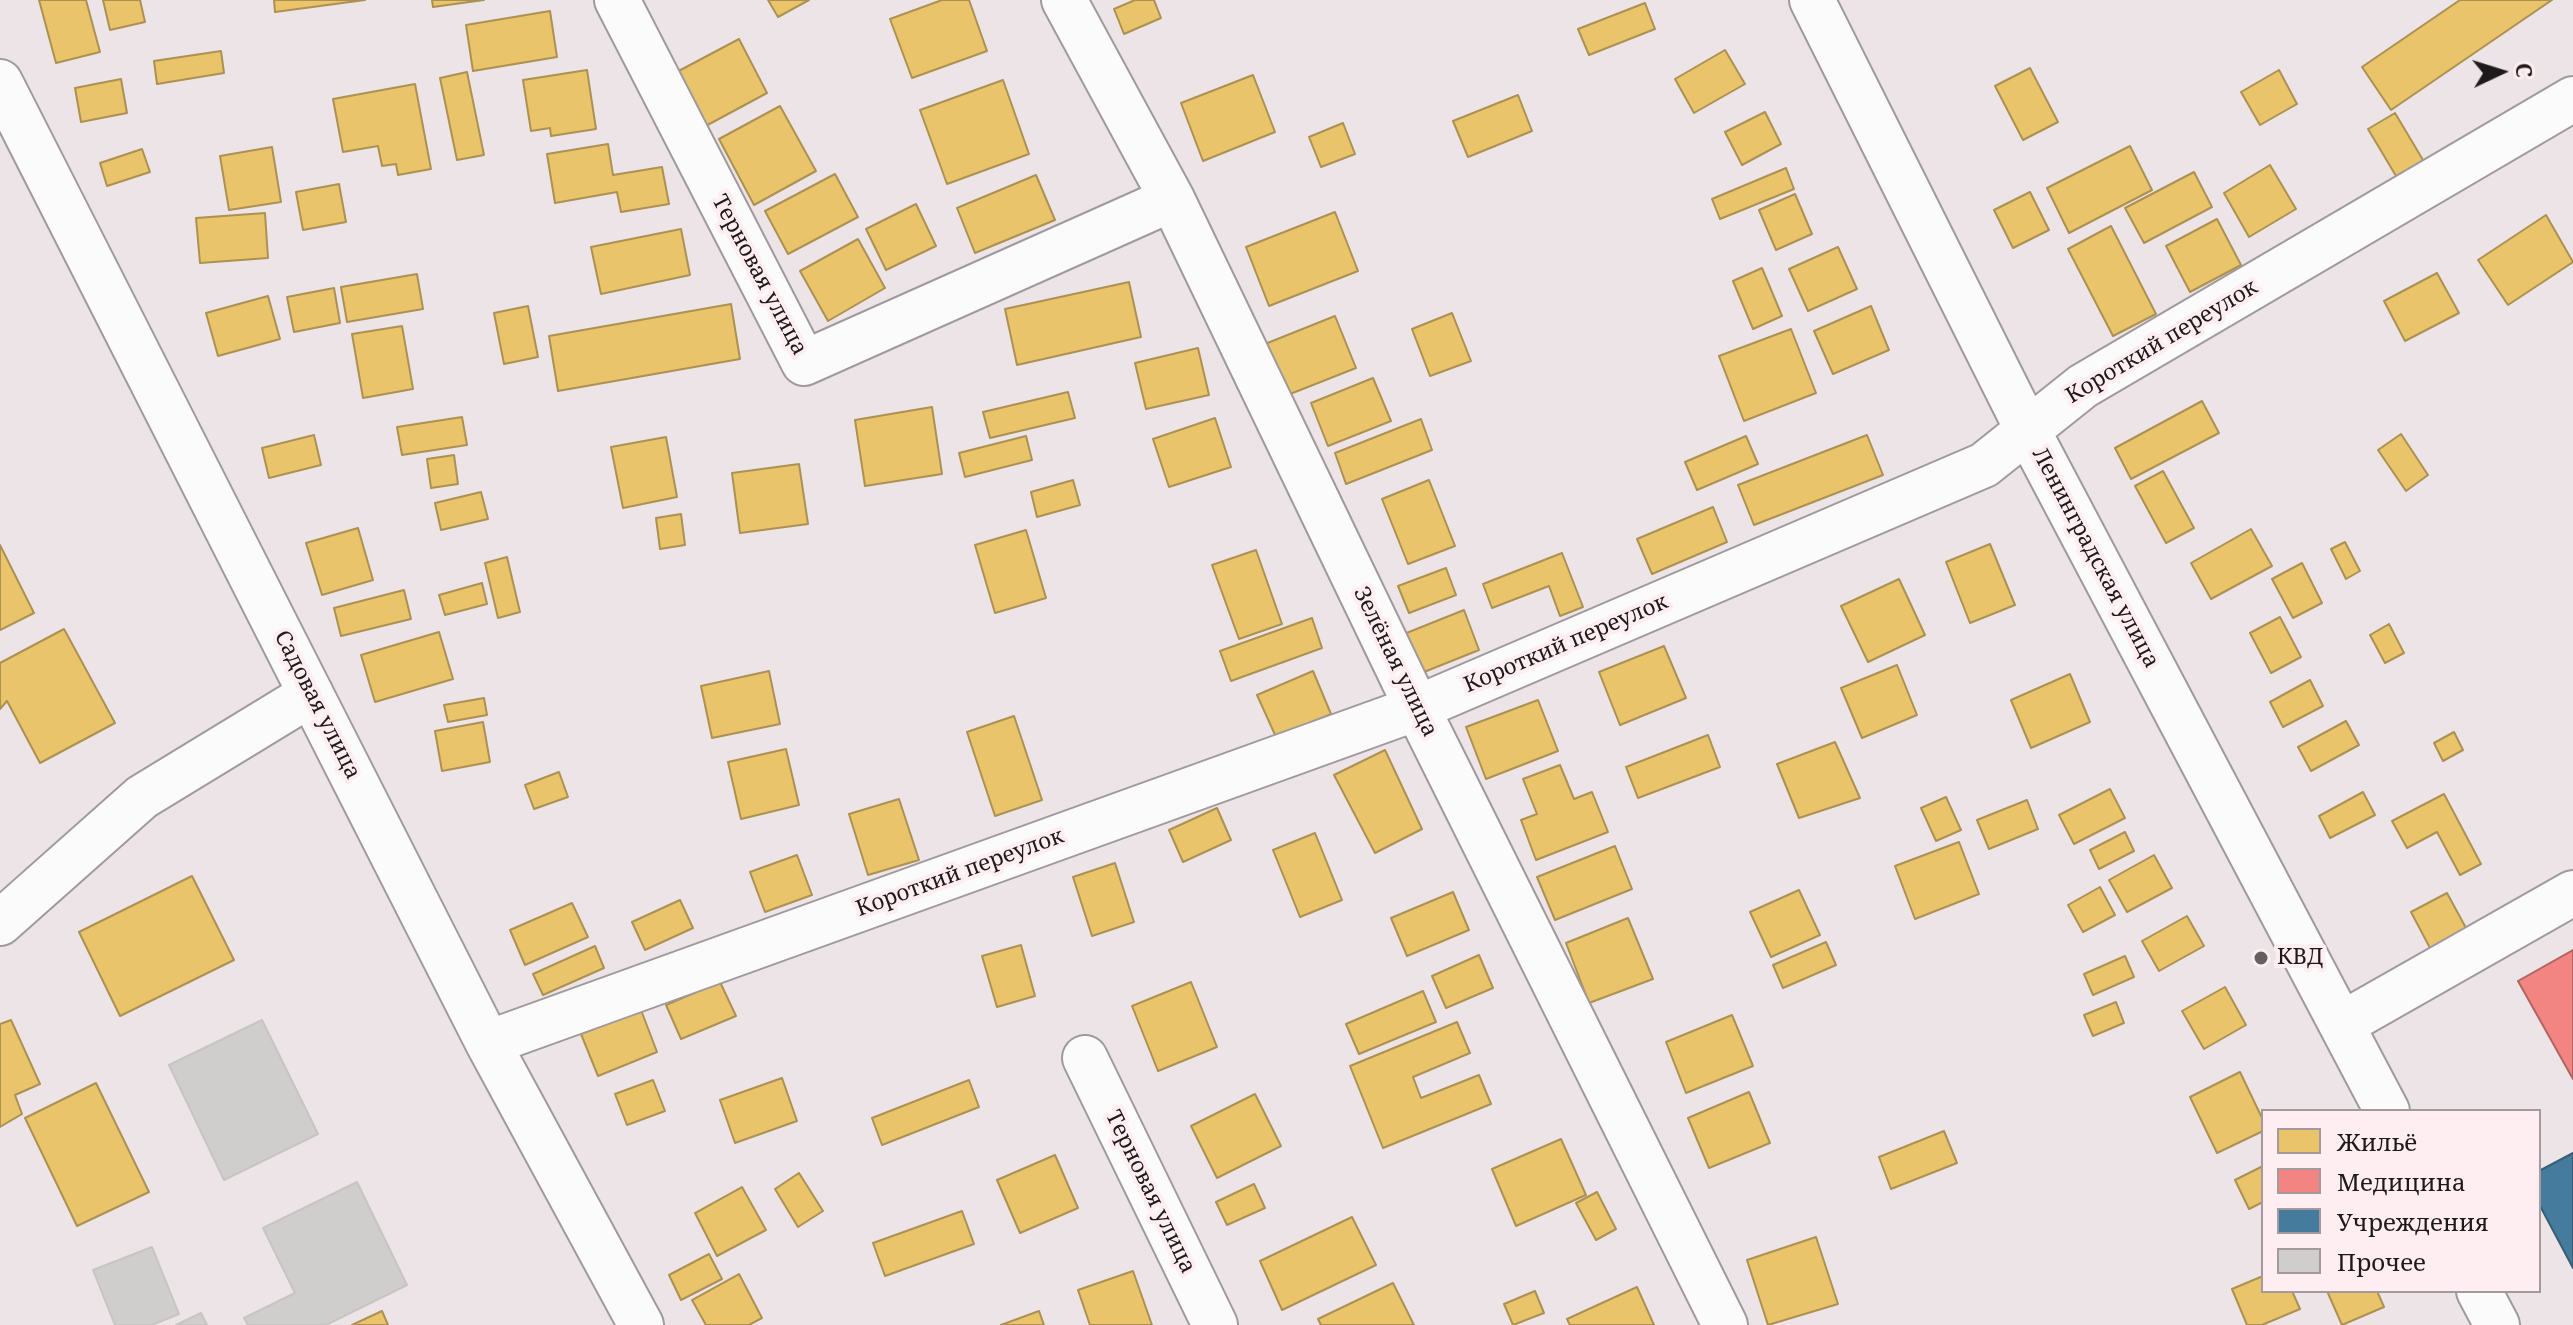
<!DOCTYPE html>
<meta charset="utf-8">
<style>
body{margin:0}
#map{position:relative;width:2573px;height:1325px;overflow:hidden;background:#ece4e6;font-family:"Noto Serif",serif}
canvas{display:block}
.legend{position:absolute;left:2261px;top:1109px;width:280px;height:184px;box-sizing:border-box;background:#feeef2;border:2px solid #a4999c;margin:0;padding:10px 14px;list-style:none;font-size:24px;color:#1e191a}
.legend li{display:flex;align-items:center;gap:16px;height:40px}
.legend b{width:40px;border:2px solid #a4999c}
.north{position:absolute;left:2461px;top:32px;width:80px;height:80px;-webkit-text-stroke:6px #feeef2;paint-order:stroke;rotate:86deg;font-size:22px;font-weight:700;line-height:32px;text-align:center;color:#1e191a}
.north::after{content:'';display:block;margin:auto;width:28px;height:36px;background:#1e191a;clip-path:polygon(50% 0,100% 100%,50% 72%,0 100%)}
</style>
<div id="map">
<canvas width="2573" height="1325"></canvas>
<ul class="legend">
<li><b style="height:22px;background:#e9c46a"></b>Жильё</li>
<li><b style="height:22px;background:#f28482"></b>Медицина</li>
<li><b style="height:22px;background:#457b9d"></b>Учреждения</li>
<li><b style="height:22px;background:#d0cecd"></b>Прочее</li>
</ul>
<div class="north">С</div>
</div>
<script>
const context = document.querySelector('canvas').getContext('2d');
context.lineJoin = 'round';
function fillPath(path, color) { context.fillStyle = color; context.fill(path, 'evenodd'); }
const toPath = rows => new Path2D(rows.map(r => 'M' + r).join(''));
function stroke(path, color, width, dash) { context.strokeStyle = color; context.lineWidth = width; context.lineCap = dash ? 'butt' : 'round'; context.setLineDash(dash || []); context.stroke(path); }
function drawText(font, color, halo, rows, align = 'center') {
  context.font = font + ' "Noto Serif",serif'; context.lineWidth = 8; context.setLineDash([]); context.textBaseline = 'middle'; context.strokeStyle = halo; context.fillStyle = color; for (const [text, x, y, turn = 0] of rows) {
    context.save(); context.translate(x, y); context.rotate((+turn || 0) * Math.PI / 180); context.textAlign = isNaN(turn) ? turn : align; if (halo) context.strokeText(text, 0, 0); context.fillText(text, 0, 0); context.restore();
  }
}
const homes = toPath([
 [39,0,86,0,100,52,56,63,39,0],
 [103,0,140,0,145,22,110,30,103,0],
 [274,0,365,0,275,12,274,0],
 [432,0,484,0,433,7,432,0],
 [768,0,809,0,778,17,768,0],
 [942,0,969,0,987,51,912,78,890,19,942,0],
 [1135,0,1154,0,1161,18,1124,34,1114,9,1135,0],
 [2460,0,2552,0,2391,110,2362,67,2460,0],
 [1645,3,1655,29,1589,55,1578,29,1645,3],
 [550,11,557,57,473,71,466,25,550,11],
 [739,39,767,93,702,128,673,74,739,39],
 [1725,50,1745,84,1694,113,1675,79,1725,50],
 [221,51,224,73,157,84,154,61,221,51],
 [2030,68,2058,122,2023,140,1995,86,2030,68],
 [587,70,596,129,551,136,550,128,531,131,523,80,587,70],
 [2279,70,2297,104,2260,125,2241,92,2279,70],
 [467,72,484,155,457,160,440,78,467,72],
 [1253,75,1275,132,1203,161,1181,103,1253,75],
 [121,79,127,113,81,122,75,88,121,79],
 [1003,80,1029,154,947,184,920,110,1003,80],
 [415,84,431,169,398,175,396,164,382,166,378,146,343,152,333,99,415,84],
 [1518,95,1532,131,1468,157,1453,121,1518,95],
 [780,106,816,171,754,205,719,139,780,106],
 [1765,112,1781,144,1742,165,1725,132,1765,112],
 [2395,113,2426,165,2399,181,2368,129,2395,113],
 [1343,123,1355,154,1321,167,1309,137,1343,123],
 [608,144,613,175,662,167,669,204,621,212,617,192,555,203,547,154,608,144],
 [2130,146,2152,190,2069,233,2047,188,2130,146],
 [272,147,281,202,229,210,220,156,272,147],
 [142,149,150,172,107,186,100,163,142,149],
 [2270,165,2296,209,2249,237,2224,193,2270,165],
 [1786,168,1794,189,1720,219,1712,199,1786,168],
 [2194,172,2212,207,2144,243,2125,208,2194,172],
 [835,174,858,217,788,254,765,211,835,174],
 [1036,175,1055,220,975,253,957,208,1036,175],
 [339,184,346,222,303,230,296,192,339,184],
 [2030,192,2049,230,2013,248,1994,210,2030,192],
 [1795,194,1812,234,1776,250,1759,210,1795,194],
 [916,204,936,246,886,270,866,229,916,204],
 [1335,212,1358,271,1269,306,1246,247,1335,212],
 [265,213,268,258,200,263,196,218,265,213],
 [2546,215,2573,262,2508,305,2478,260,2546,215],
 [2217,219,2241,265,2190,292,2166,246,2217,219],
 [2111,226,2156,314,2113,336,2068,249,2111,226],
 [681,229,690,275,601,294,591,247,681,229],
 [858,239,885,288,828,321,800,271,858,239],
 [1838,247,1857,289,1808,311,1789,269,1838,247],
 [1762,268,1782,316,1753,329,1733,281,1762,268],
 [2437,273,2459,313,2405,341,2384,301,2437,273],
 [417,274,423,309,347,322,341,287,417,274],
 [1129,282,1141,337,1017,365,1005,309,1129,282],
 [334,288,340,323,294,332,287,297,334,288],
 [268,296,280,339,218,356,206,313,268,296],
 [731,304,740,359,558,391,549,336,731,304],
 [528,306,538,357,504,364,494,313,528,306],
 [1871,306,1889,350,1833,374,1814,331,1871,306],
 [1452,313,1471,361,1430,376,1412,329,1452,313],
 [1335,316,1356,368,1285,396,1265,344,1335,316],
 [402,326,413,389,363,398,352,334,402,326],
 [1791,329,1816,393,1744,421,1719,356,1791,329],
 [1198,348,1209,395,1146,409,1135,363,1198,348],
 [1373,378,1391,421,1328,446,1311,403,1373,378],
 [1068,392,1075,418,990,438,983,412,1068,392],
 [2202,401,2219,433,2131,479,2115,448,2202,401],
 [932,407,942,474,865,486,855,420,932,407],
 [462,417,467,445,402,455,397,427,462,417],
 [1215,418,1231,467,1169,487,1153,439,1215,418],
 [1421,419,1432,450,1346,484,1335,453,1421,419],
 [2401,434,2428,475,2406,491,2378,450,2401,434],
 [314,435,321,465,269,478,262,448,314,435],
 [1867,435,1883,475,1754,525,1738,485,1867,435],
 [1026,436,1032,460,965,477,959,453,1026,436],
 [1746,436,1758,464,1697,490,1685,462,1746,436],
 [666,437,677,497,623,508,611,447,666,437],
 [454,455,458,484,431,488,427,459,454,455],
 [799,464,808,524,740,533,732,473,799,464],
 [2163,471,2194,528,2166,543,2135,486,2163,471],
 [1073,480,1080,505,1037,517,1031,492,1073,480],
 [1429,480,1455,546,1408,564,1382,499,1429,480],
 [481,492,488,519,441,530,435,503,481,492],
 [1713,507,1727,542,1652,574,1637,539,1713,507],
 [681,514,685,545,660,549,656,518,681,514],
 [358,528,373,580,322,595,306,543,358,528],
 [2251,529,2272,566,2211,599,2191,563,2251,529],
 [1026,530,1046,598,995,613,975,545,1026,530],
 [2345,542,2360,571,2346,579,2331,549,2345,542],
 [1990,544,2015,605,1970,623,1946,562,1990,544],
 [0,545,34,613,0,630,0,545],
 [1256,550,1282,624,1239,639,1212,565,1256,550],
 [1562,553,1583,607,1560,616,1549,586,1492,608,1483,584,1562,553],
 [507,557,520,612,498,618,485,563,507,557],
 [2302,563,2322,603,2293,618,2272,579,2302,563],
 [1446,568,1456,595,1409,613,1398,586,1446,568],
 [1899,579,1925,635,1868,662,1841,606,1899,579],
 [482,583,487,604,445,615,439,595,482,583],
 [404,590,411,619,341,636,334,608,404,590],
 [1464,610,1479,650,1419,674,1404,634,1464,610],
 [2280,617,2301,657,2271,673,2250,633,2280,617],
 [1312,618,1322,648,1231,681,1220,651,1312,618],
 [2389,624,2404,653,2385,663,2370,635,2389,624],
 [64,629,115,723,40,763,7,701,0,709,0,663,64,629],
 [439,632,453,679,375,702,361,655,439,632],
 [1664,646,1686,698,1620,725,1599,672,1664,646],
 [1897,665,1917,715,1862,738,1841,688,1897,665],
 [769,671,780,724,712,738,701,686,769,671],
 [1313,671,1331,714,1276,737,1257,695,1313,671],
 [2070,674,2090,722,2031,748,2011,700,2070,674],
 [2310,680,2323,706,2283,727,2270,702,2310,680],
 [484,698,487,715,448,722,444,705,484,698],
 [1538,700,1558,751,1486,779,1466,727,1538,700],
 [1014,716,1042,800,995,816,967,732,1014,716],
 [2346,721,2359,745,2311,771,2298,747,2346,721],
 [483,722,490,762,442,771,435,731,483,722],
 [2454,732,2463,750,2443,761,2434,743,2454,732],
 [1708,735,1720,767,1638,798,1626,767,1708,735],
 [1835,742,1860,798,1799,818,1777,764,1835,742],
 [786,749,799,805,741,819,728,762,786,749],
 [1385,750,1422,829,1375,853,1334,775,1385,750],
 [1560,765,1574,799,1592,792,1608,832,1536,860,1521,820,1537,814,1523,779,1560,765],
 [559,772,568,797,534,809,525,785,559,772],
 [2110,789,2125,818,2074,844,2059,815,2110,789],
 [2363,792,2375,815,2330,838,2319,816,2363,792],
 [2444,794,2481,864,2460,875,2437,832,2407,848,2392,821,2444,794],
 [1946,797,1961,830,1936,841,1921,808,1946,797],
 [899,799,919,860,868,875,849,814,899,799],
 [2027,800,2038,829,1989,849,1977,820,2027,800],
 [1217,808,1231,840,1183,862,1169,830,1217,808],
 [2125,832,2134,851,2099,869,2090,850,2125,832],
 [1315,833,1342,900,1300,917,1273,850,1315,833],
 [1959,842,1979,894,1915,919,1895,866,1959,842],
 [1615,846,1632,889,1555,920,1537,877,1615,846],
 [797,855,812,895,765,912,750,872,797,855],
 [2154,855,2172,888,2127,912,2109,880,2154,855],
 [1115,863,1134,922,1092,936,1073,877,1115,863],
 [192,876,234,960,120,1016,79,932,192,876],
 [2100,887,2115,915,2083,932,2068,905,2100,887],
 [1799,890,1820,935,1771,957,1750,912,1799,890],
 [1453,892,1469,930,1407,956,1391,918,1453,892],
 [2447,893,2466,928,2430,948,2411,912,2447,893],
 [680,900,693,928,645,950,632,922,680,900],
 [572,903,588,937,525,965,510,930,572,903],
 [2187,916,2204,946,2159,971,2142,941,2187,916],
 [1628,918,1653,979,1589,1003,1566,943,1628,918],
 [1826,942,1836,965,1783,988,1773,965,1826,942],
 [1021,945,1035,996,997,1007,982,956,1021,945],
 [595,946,604,968,543,995,533,974,595,946],
 [1479,955,1493,988,1446,1008,1432,976,1479,955],
 [2125,956,2134,977,2093,995,2084,974,2125,956],
 [720,982,736,1016,681,1039,666,1005,720,982],
 [1191,982,1217,1047,1158,1071,1132,1006,1191,982],
 [2225,987,2246,1025,2204,1049,2182,1011,2225,987],
 [1423,991,1436,1022,1359,1054,1346,1024,1423,991],
 [2116,1002,2124,1023,2093,1036,2084,1015,2116,1002],
 [641,1010,657,1052,598,1076,581,1034,641,1010],
 [1732,1015,1753,1066,1686,1093,1666,1042,1732,1015],
 [11,1020,40,1084,15,1095,22,1114,0,1127,0,1024,11,1020],
 [1457,1022,1470,1053,1413,1077,1421,1098,1479,1075,1491,1104,1383,1148,1350,1066,1457,1022],
 [2240,1072,2263,1120,2263,1131,2217,1153,2190,1097,2240,1072],
 [782,1078,797,1121,735,1143,720,1100,782,1078],
 [653,1080,665,1111,627,1125,615,1094,653,1080],
 [969,1080,979,1107,882,1145,872,1118,969,1080],
 [96,1083,149,1192,77,1226,25,1118,96,1083],
 [1749,1092,1770,1143,1709,1168,1688,1118,1749,1092],
 [1255,1094,1281,1146,1217,1178,1191,1126,1255,1094],
 [1944,1131,1957,1163,1891,1189,1879,1157,1944,1131],
 [1561,1139,1586,1195,1516,1226,1492,1169,1561,1139],
 [1055,1155,1078,1208,1020,1233,997,1180,1055,1155],
 [2263,1166,2263,1202,2249,1209,2235,1180,2263,1166],
 [799,1173,823,1211,798,1227,775,1189,799,1173],
 [1254,1184,1265,1208,1227,1225,1216,1202,1254,1184],
 [742,1187,766,1230,717,1256,695,1213,742,1187],
 [1597,1192,1616,1229,1596,1240,1576,1203,1597,1192],
 [962,1211,974,1244,885,1276,873,1243,962,1211],
 [1352,1217,1376,1265,1282,1310,1260,1261,1352,1217],
 [1816,1237,1838,1304,1768,1325,1747,1260,1816,1237],
 [709,1254,722,1279,681,1300,669,1275,709,1254],
 [1133,1271,1152,1325,1090,1325,1078,1290,1133,1271],
 [739,1274,762,1318,749,1325,706,1325,692,1300,739,1274],
 [2263,1276,2263,1291,2292,1291,2300,1309,2262,1325,2247,1325,2232,1289,2263,1276],
 [1393,1283,1414,1325,1321,1325,1318,1319,1393,1283],
 [1637,1287,1654,1325,1570,1325,1567,1319,1637,1287],
 [1535,1291,1544,1313,1513,1325,1504,1304,1535,1291],
 [2327,1291,2377,1291,2384,1307,2342,1325,2327,1291],
 [382,1311,388,1325,352,1325,382,1311],
 [1039,1311,1044,1325,1001,1325,1039,1311]
]);
fillPath(homes, '#e9c46a');
stroke(homes, '#ac9152', 2);
const health = toPath([
 [2573,950,2573,1079,2518,981,2573,950]
]);
fillPath(health, '#f28482');
stroke(health, '#b26463', 2);
const public = toPath([
 [2573,1153,2573,1268,2539,1204,2539,1171,2573,1153]
]);
fillPath(public, '#457b9d');
stroke(public, '#395e76', 2);
const building = toPath([
 [262,1020,318,1134,224,1180,169,1065,262,1020],
 [357,1182,407,1285,326,1325,248,1325,244,1318,295,1293,263,1228,357,1182],
 [152,1247,179,1314,152,1325,115,1325,93,1270,152,1247],
 [201,1313,207,1325,176,1325,201,1313]
]);
fillPath(building, '#d0cecd');
stroke(building, '#c7c5c3', 2);
const minor = toPath([
 [617,0,804,363,1172,199],
 [1064,0,1172,199,1417,708,1725,1325],
 [1812,0,2028,431,2387,1111],
 [0,82,488,1043,641,1325],
 [0,923,142,797,311,694],
 [2342,1024,2573,893],
 [488,1043,1417,708,1984,465,2083,386,2573,99],
 [1085,1058,1215,1325],
 [2479,1291,2497,1325]
]);
stroke(minor, '#a19a9c', 48);
stroke(minor, '#fcfbfb', 44);
for (const [x, y, r, color] of [
 [2261,958,8,"#666061"]
]) { const dot = new Path2D(); dot.arc(x, y, r, 0, 2 * Math.PI); context.fillStyle = color; context.fill(dot); stroke(dot, '#feeef2', 3); }
drawText('22px', '#1e191a', '#feeef2', [
 ["Терновая улица",759,275,62],
 ["Короткий переулок",2162,342,-31],
 ["Ленинградская улица",2095,558,62],
 ["Короткий переулок",1566,644,-23],
 ["Зелёная улица",1395,662,64],
 ["Садовая улица",317,705,63],
 ["Короткий переулок",960,873,-20],
 ["Терновая улица",1150,1192,64]
]);
drawText('22px', '#1e191a', '#feeef2', [
 ["КВД",2277,958]
], 'left');
</script>
